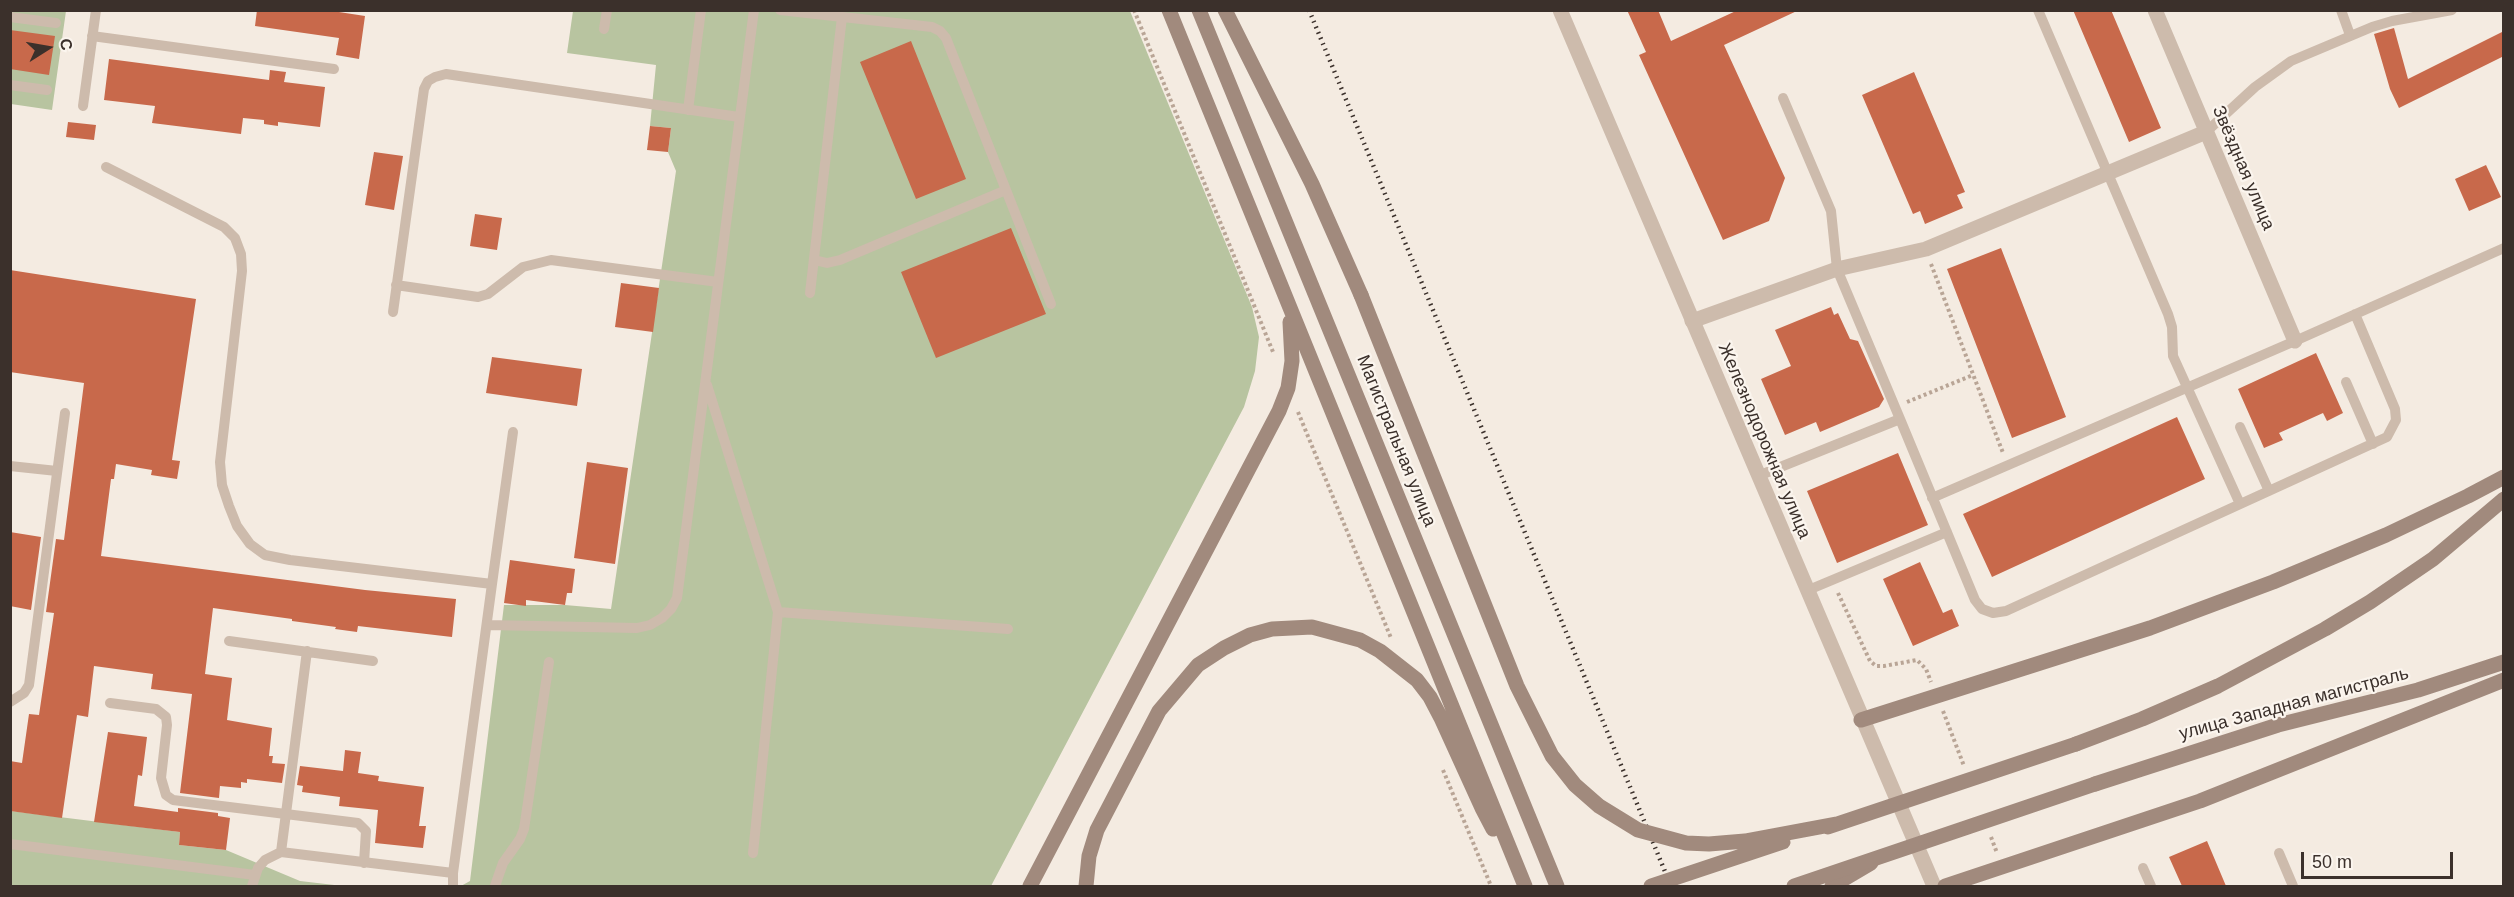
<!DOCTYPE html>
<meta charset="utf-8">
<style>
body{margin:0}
#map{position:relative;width:2514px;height:897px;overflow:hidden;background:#f4ebe1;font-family:Arial,sans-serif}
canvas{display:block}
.frame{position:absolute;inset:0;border:12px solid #3b302b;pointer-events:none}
.north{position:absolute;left:18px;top:18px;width:60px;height:60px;-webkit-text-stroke:4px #fbf5ee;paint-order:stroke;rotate:79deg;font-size:16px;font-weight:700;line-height:24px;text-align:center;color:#3b302b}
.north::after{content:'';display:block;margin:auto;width:21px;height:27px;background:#3b302b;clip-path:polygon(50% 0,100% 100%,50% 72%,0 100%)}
.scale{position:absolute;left:2301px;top:852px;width:152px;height:27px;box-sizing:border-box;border:3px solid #3b302b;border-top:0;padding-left:8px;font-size:18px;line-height:21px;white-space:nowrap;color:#3b302b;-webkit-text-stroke:4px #fbf5ee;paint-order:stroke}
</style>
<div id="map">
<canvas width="2514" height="897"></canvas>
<div class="frame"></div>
<div class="north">С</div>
<div class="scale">50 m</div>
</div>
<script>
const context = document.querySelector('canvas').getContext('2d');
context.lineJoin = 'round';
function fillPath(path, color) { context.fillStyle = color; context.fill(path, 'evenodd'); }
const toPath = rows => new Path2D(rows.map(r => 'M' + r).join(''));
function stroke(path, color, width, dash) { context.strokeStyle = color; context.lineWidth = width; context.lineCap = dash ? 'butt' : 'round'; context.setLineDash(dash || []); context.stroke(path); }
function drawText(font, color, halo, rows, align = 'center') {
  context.font = font + ' Arial,sans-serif'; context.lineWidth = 4.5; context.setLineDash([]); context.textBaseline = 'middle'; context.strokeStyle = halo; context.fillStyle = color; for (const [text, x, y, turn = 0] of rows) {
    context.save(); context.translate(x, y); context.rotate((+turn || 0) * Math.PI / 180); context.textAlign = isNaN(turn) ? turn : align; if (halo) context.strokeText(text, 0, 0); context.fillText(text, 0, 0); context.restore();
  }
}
fillPath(toPath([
 [10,11,66,11,52,110,11,104],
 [573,11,1130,11,1252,307,1259,337,1255,371,1244,407,991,886,461,886,470,881,504,605,565,605,611,609,676,171,668,152,671,128,650,126,656,65,567,53],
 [11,811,180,832,179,845,226,850,300,881,343,886,11,886]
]), '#b8c4a0');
fillPath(toPath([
 [257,10,326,10,365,16,359,59,336,55,339,38,255,26],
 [1627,10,1658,10,1671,41,1738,10,1799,10,1724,45,1785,178,1769,221,1723,240,1639,55,1646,52],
 [2073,10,2111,10,2161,128,2129,142],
 [2394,28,2408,79,2504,31,2504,56,2399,108,2390,89,2374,34],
 [10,30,55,36,49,75,10,69],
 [911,41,966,179,916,199,860,62],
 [109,59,269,80,270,70,286,72,284,82,325,87,320,127,278,122,278,126,264,124,264,120,243,118,241,134,152,123,155,106,104,100],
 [1914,72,1965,192,1957,195,1963,208,1925,224,1920,211,1913,214,1862,95],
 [68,122,96,125,94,140,66,137],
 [650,126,671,128,668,152,647,150],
 [374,152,403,156,394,210,365,205],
 [2486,165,2501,197,2469,211,2455,179],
 [475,214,502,218,497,250,470,246],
 [1011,228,1046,314,936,358,901,272],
 [2001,248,2066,417,2012,438,1947,269],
 [10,270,196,299,172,460,180,461,177,479,151,475,152,470,116,464,114,479,111,479,101,556,365,590,456,599,452,637,358,626,357,632,335,629,336,627,292,621,292,619,213,608,205,674,232,678,227,720,272,728,269,756,273,756,272,763,285,764,282,783,247,779,247,783,241,782,241,788,220,786,219,798,180,793,192,694,151,689,153,674,94,666,88,717,77,715,62,818,10,811,10,761,22,763,29,714,39,715,54,613,46,612,56,539,64,540,84,383,10,372],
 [621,283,659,288,653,332,615,327],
 [1831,307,1834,315,1838,313,1850,339,1858,341,1884,399,1879,407,1820,432,1816,422,1785,435,1761,379,1791,366,1775,330],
 [2316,353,2343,413,2327,421,2323,413,2279,433,2283,440,2264,448,2238,389],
 [492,357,582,369,577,406,486,393],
 [2177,417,2205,479,1992,577,1963,514],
 [1898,453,1928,525,1837,563,1807,491],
 [587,462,628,468,615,564,574,558],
 [10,532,41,537,31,610,10,606],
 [510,560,575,569,572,593,567,593,565,605,526,600,526,606,504,603],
 [1920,562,1943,613,1952,609,1959,626,1913,646,1883,579],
 [108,732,147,737,142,776,138,775,134,806,178,812,178,808,218,813,218,816,230,818,226,850,179,845,180,832,94,822],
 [345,750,361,752,358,773,379,776,378,781,424,787,419,826,426,826,423,848,375,843,378,810,339,806,340,797,302,792,303,786,297,785,300,766,343,771],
 [2207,841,2226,886,2182,886,2169,857]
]), '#c8694b');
stroke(toPath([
 [1134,10,1273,352],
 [1931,264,2003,453],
 [1907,402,1973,375],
 [1298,412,1391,638],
 [1838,593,1870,661,1876,666,1884,666,1917,660,1926,669,1931,682],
 [1943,711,1964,766],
 [1443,770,1491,886],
 [1991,837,1997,853]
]), '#b9a596', 4, [3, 3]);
stroke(toPath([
 [780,10,932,27,940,31,946,38,1051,304],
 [2038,10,2168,314,2172,327,2173,356,2240,504],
 [2341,10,2350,35],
 [10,17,56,23],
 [604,29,607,10],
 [92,36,334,69],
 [10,85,47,90],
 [83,106,96,10],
 [688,110,701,10],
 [2206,132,2255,87,2291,61,2372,27,2392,21,2452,10],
 [106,167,224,227,235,238,241,254,242,271,220,462,222,485,229,506,237,526,250,544,265,555,290,560,492,584,453,873],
 [814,260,827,263,840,260,1006,190],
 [396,285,478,297,488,294,523,267,551,260,718,282],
 [810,293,842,17],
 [393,312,424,89,428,81,435,77,446,74,739,117],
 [2346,382,2373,444],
 [707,385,778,612,753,853],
 [1900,419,1975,600,1982,609,1993,613,2006,611,2387,437,2396,420,2395,409,2355,314],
 [2240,427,2269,491],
 [10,466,57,471],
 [1758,476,1900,419,1837,269,1831,211,1783,98],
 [1932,498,2295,341,2504,248],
 [492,584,513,432],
 [1806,591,1947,532],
 [778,612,1008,629],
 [487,625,637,628,650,625,662,618,671,609,677,598,754,10],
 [229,641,373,661],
 [10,702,24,693,29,685,65,413],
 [110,703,156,709,166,717,167,725,161,778,166,795,173,800,358,823,366,831,364,863],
 [10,844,255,875],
 [281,852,307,651],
 [2279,853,2293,886],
 [2143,868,2151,886],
 [252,886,258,868,265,860,281,852,453,873,453,886],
 [495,886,503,863,520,839,524,829,549,662]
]), '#cdbbac', 10);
stroke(toPath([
 [2155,10,2295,341],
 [1692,321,1837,269,1926,249,2206,132]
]), '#cdbbac', 15);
stroke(toPath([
 [1560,10,1934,886]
]), '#cdbbac', 15);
stroke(toPath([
 [1169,10,1525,886],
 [1199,10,1557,886],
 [1225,10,1312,184,1361,295],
 [1861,720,2150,628,2273,582,2386,535,2468,496,2504,477],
 [2076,744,2142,719,2218,686,2325,629,2370,602,2433,559,2504,499],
 [2095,784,2278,725,2418,690,2504,662],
 [1030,886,1279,411,1288,388,1292,361,1290,322],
 [1086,886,1089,856,1097,830,1159,711,1198,665,1224,648,1250,635,1272,629,1312,627,1360,640,1380,651,1417,680,1430,697,1441,718,1482,808,1493,829],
 [1832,886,1871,863],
 [1945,886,2200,801,2504,680]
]), '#a18a7d', 15);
stroke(toPath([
 [1309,10,1671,886]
]), '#3b302b', 4.5, [1.5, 4.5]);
stroke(toPath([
 [1361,295,1517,686,1552,756,1575,785,1599,806,1638,830,1686,843,1709,844,1745,841,1836,824],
 [1828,827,2076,744],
 [1651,886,1783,842],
 [1794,886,2095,784]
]), '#a18a7d', 15);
drawText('18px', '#3b302b', '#fbf5ee', [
 ["Звёздная улица",2243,168,67],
 ["Магистральная улица",1396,441,68],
 ["Железнодорожная улица",1764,441,67],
 ["улица Западная магистраль",2294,704,-15]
]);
</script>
